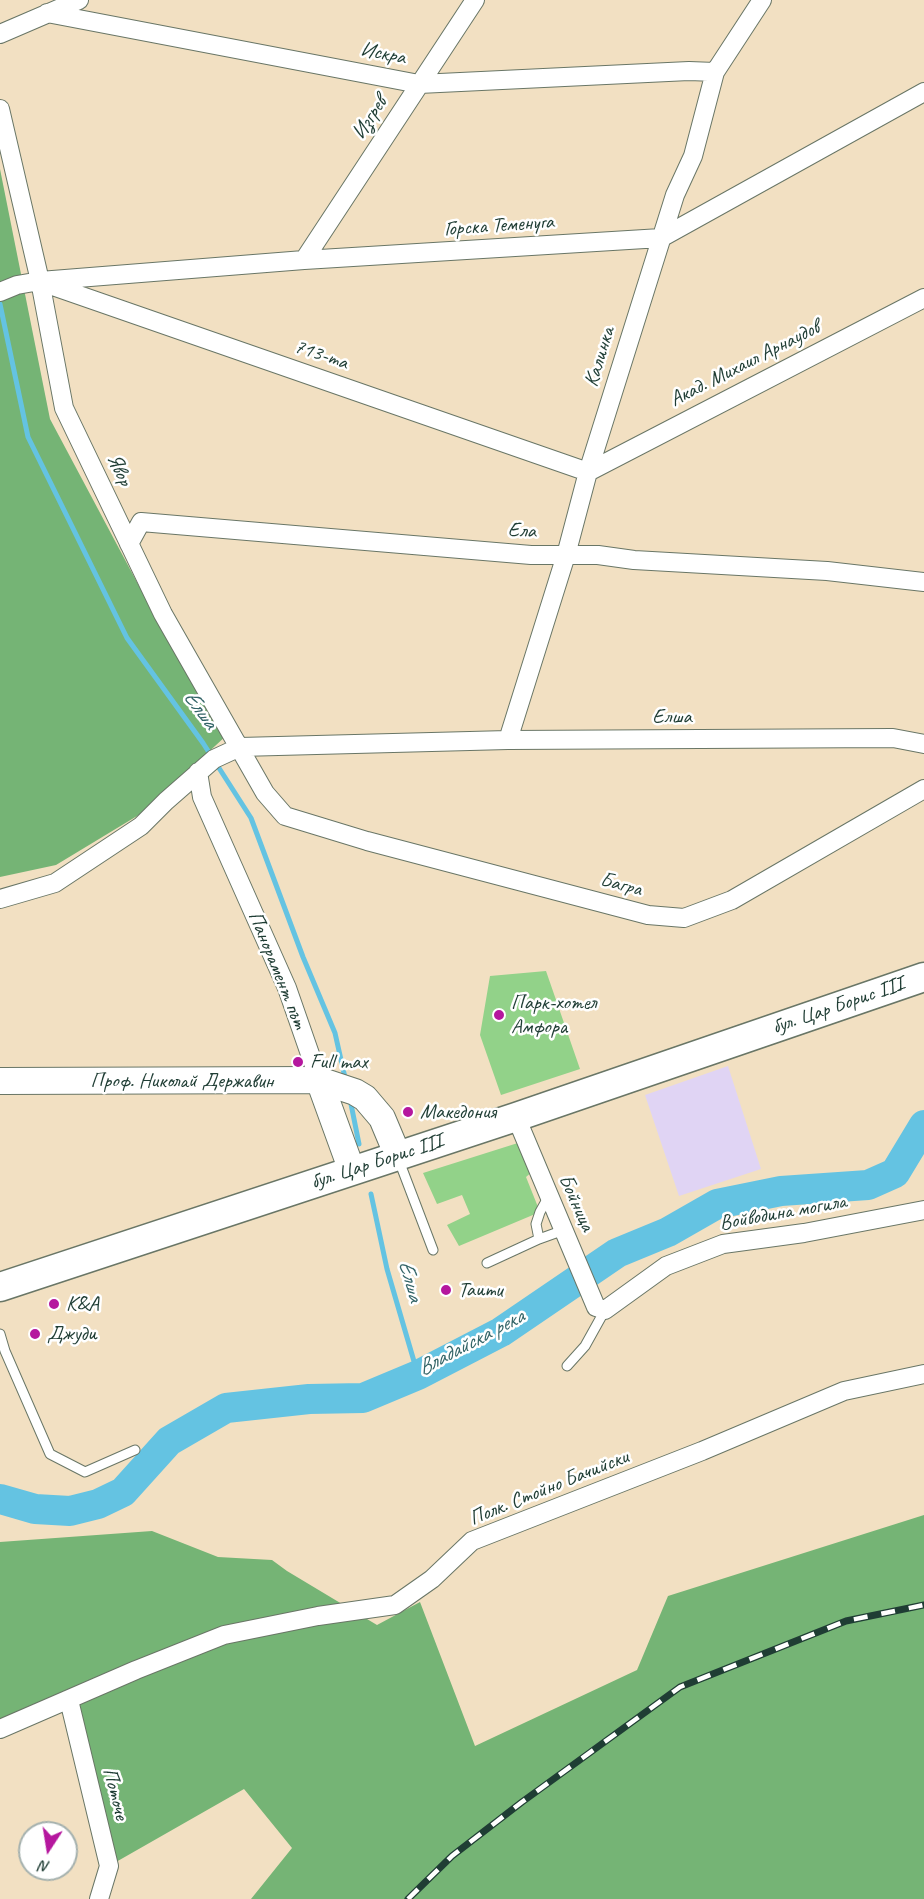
<!DOCTYPE html>
<meta charset="utf-8">
<style>
body{margin:0}
#map{position:relative;width:924px;height:1899px;overflow:hidden;background:#f2e0c2;font-family:Caveat,sans-serif}
canvas{display:block}
.north{position:absolute;left:18px;top:1821px;width:60px;height:60px;box-sizing:border-box;background:#fff;border:2px solid #a5b1ae;border-radius:50%;rotate:192deg;font-size:16px;font-weight:700;line-height:24px;text-align:center;color:#1f3d34}
.north::after{content:'';display:block;margin:auto;width:21px;height:27px;background:#b5179e;clip-path:polygon(50% 0,100% 100%,50% 72%,0 100%)}
</style>
<div id="map">
<canvas width="924" height="1899"></canvas>
<div class="north">N</div>
</div>
<script>
const context = document.querySelector('canvas').getContext('2d');
context.lineJoin = 'round';
function fillPath(path, color) { context.fillStyle = color; context.fill(path, 'evenodd'); }
const toPath = rows => new Path2D(rows.map(r => 'M' + r).join(''));
function stroke(path, color, width, dash) { context.strokeStyle = color; context.lineWidth = width; context.lineCap = dash ? 'butt' : 'round'; context.setLineDash(dash || []); context.stroke(path); }
function drawText(font, color, halo, rows, align = 'center') {
  context.font = font + ' Caveat,sans-serif'; context.lineWidth = 5; context.setLineDash([]); context.textBaseline = 'middle'; context.strokeStyle = halo; context.fillStyle = color; for (const [text, x, y, turn = 0] of rows) {
    context.save(); context.translate(x, y); context.rotate((+turn || 0) * Math.PI / 180); context.textAlign = isNaN(turn) ? turn : align; if (halo) context.strokeText(text, 0, 0); context.fillText(text, 0, 0); context.restore();
  }
}
fillPath(toPath([
 [728,1066,761,1169,679,1196,645,1095]
]), '#e0d4f4');
fillPath(toPath([
 [546,971,580,1069,501,1095,480,1035,490,976],
 [521,1142,533,1171,526,1177,540,1212,459,1246,447,1225,470,1214,462,1195,437,1204,423,1173]
]), '#92d289');
fillPath(toPath([
 [0,169,50,419,155,616,227,735,142,813,56,865,0,877],
 [924,1515,924,1899,251,1899,292,1848,244,1789,109,1866,69,1700,0,1727,0,1542,152,1531,218,1557,272,1560,287,1571,377,1625,420,1602,475,1746,637,1670,668,1596]
]), '#75b475');
stroke(toPath([
 [0,304,28,437,127,638,203,743,251,818,303,957,335,1033,346,1082],
 [350,1099,359,1144],
 [371,1194,387,1269,418,1375]
]), '#64c3e2', 5);
stroke(toPath([
 [0,1499,35,1509,70,1511,98,1504,123,1492,169,1441,226,1408,309,1399,363,1398,418,1375,501,1332,617,1253,668,1232,717,1204,781,1191,868,1185,895,1173,924,1125]
]), '#64c3e2', 30);
const lane = toPath([
 [398,1158,433,1250],
 [539,1239,536,1224,540,1212,549,1196],
 [487,1263,539,1239,564,1230],
 [0,1334,5,1351,50,1454,85,1472,135,1450],
 [567,1366,585,1346,605,1310]
]);
const street = toPath([
 [47,13,419,84,689,71,715,72],
 [0,34,79,0],
 [0,109,40,281,64,408,163,614,265,793,285,816,367,841,648,915,684,918,732,900,924,789],
 [304,260,475,0],
 [47,284,588,472,924,298],
 [0,292,17,285,40,281,304,260,661,238,924,92],
 [129,544,141,522,531,555,598,555,634,560,827,571,924,582],
 [508,740,566,555,588,472,675,195,693,156,715,72,762,0],
 [198,772,202,797,287,988,319,1080],
 [0,899,55,883,141,826,166,801,214,759,240,747,508,740,893,738,924,744],
 [516,1117,596,1307,605,1310,666,1266,723,1244,804,1233,924,1210],
 [69,1700,109,1866,99,1899],
 [0,1729,136,1670,224,1635,318,1616,395,1605,432,1579,472,1541,702,1451,844,1391,924,1374]
]);
const secondary = toPath([
 [319,1080,352,1171],
 [0,1081,319,1080,355,1092,365,1098,382,1118,398,1156]
]);
const primary = toPath([
 [0,1287,516,1117,924,977]
]);
stroke(lane, '#697666', 11);
stroke(street, '#697666', 20);
stroke(secondary, '#697666', 28);
stroke(primary, '#697666', 31);
stroke(lane, '#fff', 9);
stroke(street, '#fff', 18);
stroke(secondary, '#fff', 26);
stroke(primary, '#fff', 28);
const rail = toPath([
 [408,1899,452,1856,522,1802,680,1687,846,1621,924,1605]
]);
stroke(rail, '#1f3d34', 7);
stroke(rail, '#fff', 4.5, [14]);
for (const [x, y, r, color] of [
 [499,1015,6,"#b5179e"],
 [298,1062,6,"#b5179e"],
 [408,1112,6,"#b5179e"],
 [446,1290,6,"#b5179e"],
 [54,1304,6,"#b5179e"],
 [35,1334,6,"#b5179e"]
]) { const dot = new Path2D(); dot.arc(x, y, r, 0, 2 * Math.PI); context.fillStyle = color; context.fill(dot); stroke(dot, '#fff', 2); }
drawText('21px', '#1f3d34', '#fff', [
 ["Искра",383,54,11],
 ["Изгрев",370,118,-57],
 ["Горска Теменуга",499,226,-4],
 ["713-та",321,355,19],
 ["Калинка",600,357,-73],
 ["Акад. Михаил Арнаудов",745,364,-27],
 ["Явор",119,470,65],
 ["Ела",522,531,4],
 ["Елша",672,717],
 ["Багра",621,885,15],
 ["Панорамент път",277,970,68],
 ["бул. Цар Борис III",838,1006,-19],
 ["Проф. Николай Державин",182,1081],
 ["бул. Цар Борис III",377,1162,-18],
 ["Бойница",576,1203,66],
 ["Войводина могила",783,1213,-10],
 ["Полк. Стойно Бачийски",549,1488,-22],
 ["Поточе",115,1794,76]
]);
drawText('21px', '#1f3d34', '#fff', [
 ["Парк-хотел",511,1003],
 ["Амфора",511,1027],
 ["Full max",310,1062],
 ["Македония",420,1112],
 ["Таити",458,1290],
 ["K&A",66,1304],
 ["Джуди",47,1334]
], 'left');
drawText('italic 22px', '#346568', '#fff', [
 ["Елша",200,710,54],
 ["Елша",410,1281,75],
 ["Владайска река",471,1343,-28]
]);
</script>
